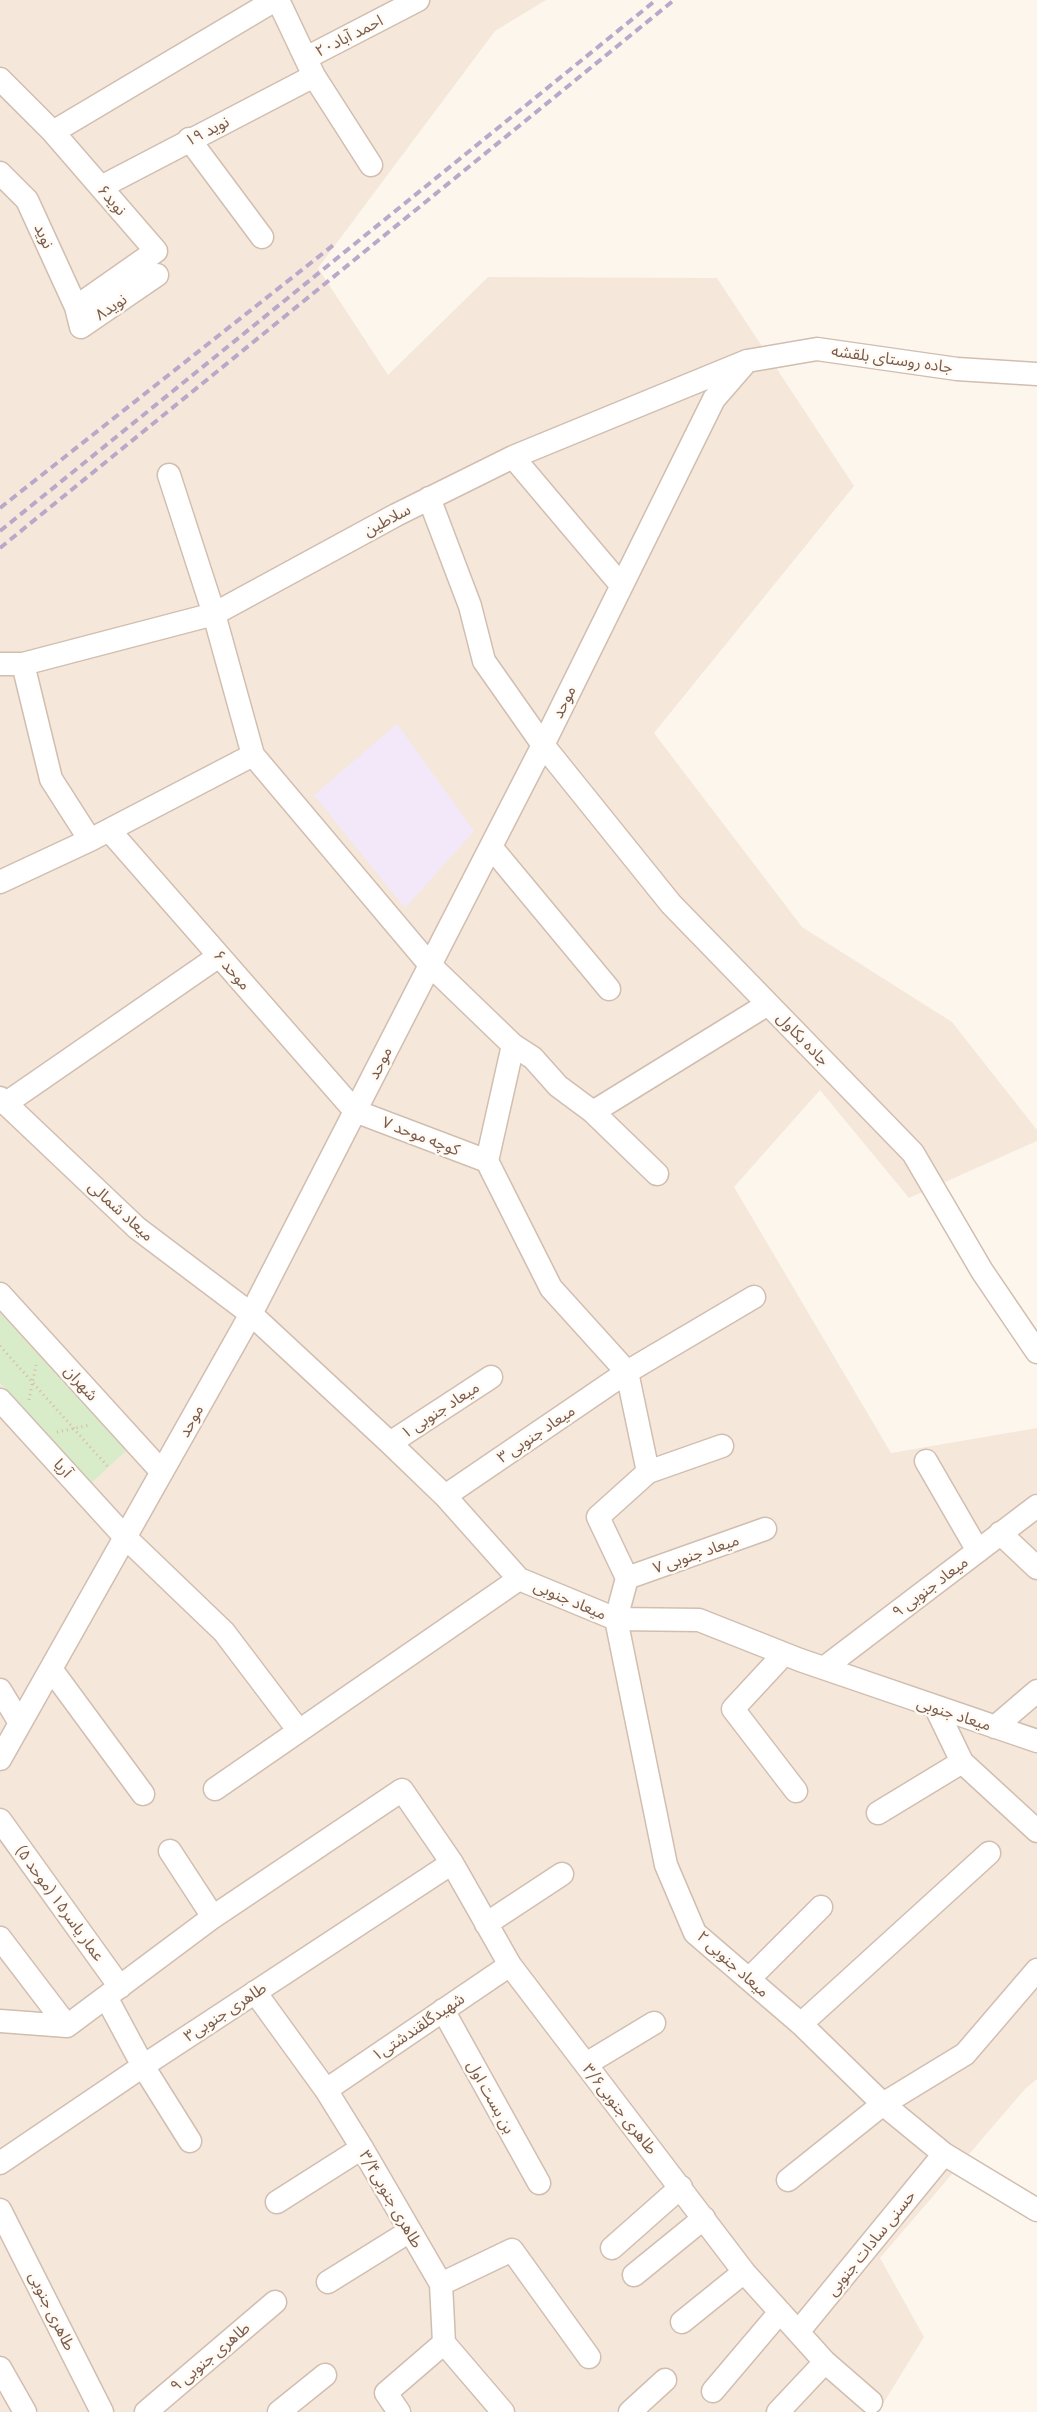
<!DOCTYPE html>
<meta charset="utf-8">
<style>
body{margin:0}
canvas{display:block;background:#fdf6ec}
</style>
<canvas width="1037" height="2412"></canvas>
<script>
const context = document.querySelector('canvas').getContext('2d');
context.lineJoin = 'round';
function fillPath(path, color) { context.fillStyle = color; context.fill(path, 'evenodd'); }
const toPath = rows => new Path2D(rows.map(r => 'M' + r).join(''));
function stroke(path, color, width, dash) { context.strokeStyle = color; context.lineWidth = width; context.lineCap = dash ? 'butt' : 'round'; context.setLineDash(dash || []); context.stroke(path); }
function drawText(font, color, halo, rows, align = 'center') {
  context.font = font + ' Ubuntu,"Noto Sans Arabic",sans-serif'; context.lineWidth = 5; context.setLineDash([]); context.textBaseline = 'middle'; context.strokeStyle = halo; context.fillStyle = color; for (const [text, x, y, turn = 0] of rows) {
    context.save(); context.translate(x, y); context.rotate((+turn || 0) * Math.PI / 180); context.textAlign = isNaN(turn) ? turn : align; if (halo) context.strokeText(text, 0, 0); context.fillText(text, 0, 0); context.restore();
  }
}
fillPath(toPath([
 [0,0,546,0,495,31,318,268,388,375,488,277,717,278,854,486,654,733,802,927,952,1022,1037,1130,1037,1141,909,1198,820,1090,734,1187,891,1453,1037,1428,1037,2079,1025,2089,880,2258,924,2337,878,2412,0,2412]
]), '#f5e8da');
fillPath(toPath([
 [397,724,474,831,405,908,314,795]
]), '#f3e8fa');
fillPath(toPath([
 [0,1313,126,1451,91,1483,0,1383]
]), '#d8ecc9');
const minor = toPath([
 [278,0,314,76,371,165],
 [306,58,418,0],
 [0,79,53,132,156,251,76,307],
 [53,132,275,0],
 [189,139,262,237],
 [0,173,27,200,76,307,81,327,157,275],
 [101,187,314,76],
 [513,457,621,585],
 [169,475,214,614,253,755],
 [429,498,470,606,484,661,543,745,671,904,913,1153,982,1271,1037,1352],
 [0,664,23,664,214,614,396,515,513,457,747,361,817,349,957,369,1037,374],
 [23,664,51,779,90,840],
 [109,830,355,1111,487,1161],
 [491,847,609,989],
 [0,882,90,840,253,755,430,965,513,1045,487,1161,551,1288,627,1372,648,1472,598,1517,627,1578,616,1619,666,1865,695,1933,801,2024,883,2104,944,2154,1037,2210],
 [513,1045,533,1058,558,1086,593,1112,657,1174],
 [0,1098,137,1228,251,1314,390,1443,445,1496,519,1579,616,1619,699,1620,800,1660,1037,1741],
 [5,1104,219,956],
 [593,1112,768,1004],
 [0,1294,162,1472],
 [0,1400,125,1537,224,1632,299,1731],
 [390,1443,491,1377],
 [926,1461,978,1551],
 [648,1472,722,1446],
 [445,1496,627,1372,754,1297],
 [1000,1533,1037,1568],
 [627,1578,765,1529],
 [784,1654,733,1709,796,1791],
 [824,1668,1037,1506],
 [51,1669,143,1794],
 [0,1690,20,1723],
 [936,1708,962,1762,1037,1831],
 [995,1727,1037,1691],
 [0,1759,251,1314,543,745,714,399,747,361],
 [215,1789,519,1579],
 [878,1813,962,1762],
 [0,1820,120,1987],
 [170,1851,213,1917],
 [486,1924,562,1874],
 [0,1938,67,2026],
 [749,1979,821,1907],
 [255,1992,326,2090,362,2148,441,2284,444,2343,503,2412],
 [106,1997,143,2066,190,2141],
 [443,2010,539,2183],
 [0,2021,67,2026],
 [801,2024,989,1853],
 [67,2026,213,1917,402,1790,452,1863,510,1965,744,2272,825,2362,871,2402],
 [586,2064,654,2023],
 [326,2090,510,1965],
 [0,2163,143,2066,452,1863],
 [788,2180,883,2104,965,2054,1037,1970],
 [277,2202,362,2148],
 [0,2210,102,2412],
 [612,2248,681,2187],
 [634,2275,704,2218],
 [328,2282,410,2231],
 [441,2284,512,2250,589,2357],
 [682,2322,744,2272],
 [798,2332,944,2154],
 [0,2368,25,2412],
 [713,2391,780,2312],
 [146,2412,275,2302],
 [279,2412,325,2375],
 [399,2412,386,2393,444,2343],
 [630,2412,665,2380],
 [778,2412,825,2362]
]);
stroke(minor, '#d1beb0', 25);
stroke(toPath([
 [0,1346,109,1468],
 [29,1400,36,1365],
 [57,1432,90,1425]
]), '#d9b8a5', 3, [1, 4]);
stroke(minor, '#fff', 22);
stroke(toPath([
 [0,508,336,243],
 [0,531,656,0],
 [0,548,674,0]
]), '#b9a8c9', 4, [8, 5]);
drawText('16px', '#7a5c4d', '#fffaf3', [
 ["احمد آباد۲۰",349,36,-27],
 ["نوید ۱۹",207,131,-27],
 ["نوید۶",112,200,49],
 ["نوید",44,236,66],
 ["نوید۸",111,307,-34],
 ["جاده روستای بلقشه",892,359,8],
 ["سلاطین",387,520,-28],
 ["موحد",564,702,-64],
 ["موحد ۶",232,970,49],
 ["جاده بکاول",803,1039,46],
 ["موحد",380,1063,-63],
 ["کوچه موحد ۷",421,1136,21],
 ["میعاد شمالی",121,1211,42],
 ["شهران",81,1383,48],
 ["میعاد جنوبی ۱",440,1410,-33],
 ["موحد",191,1421,-61],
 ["میعاد جنوبی ۳",536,1434,-34],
 ["آریا",63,1468,48],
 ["میعاد جنوبی ۷",696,1554,-19],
 ["میعاد جنوبی ۹",930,1587,-37],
 ["میعاد جنوبی",570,1600,23],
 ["میعاد جنوبی",954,1714,18],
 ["عمار یاسر۱۵ (موحد ۵)",60,1903,54],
 ["میعاد جنوبی ۲",733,1964,42],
 ["طاهری جنوبی۳",225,2012,-33],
 ["شهیدگلقندشتی۱",418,2027,-34],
 ["بن بست اول",491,2097,61],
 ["طاهری جنوبی۳/۶",620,2109,52],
 ["طاهری جنوبی۳/۴",391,2199,60],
 ["حسنی سادات جنوبی",871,2243,-51],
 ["طاهری جنوبی",52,2311,64],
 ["طاهری جنوبی ۹",210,2357,-40]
]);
</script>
